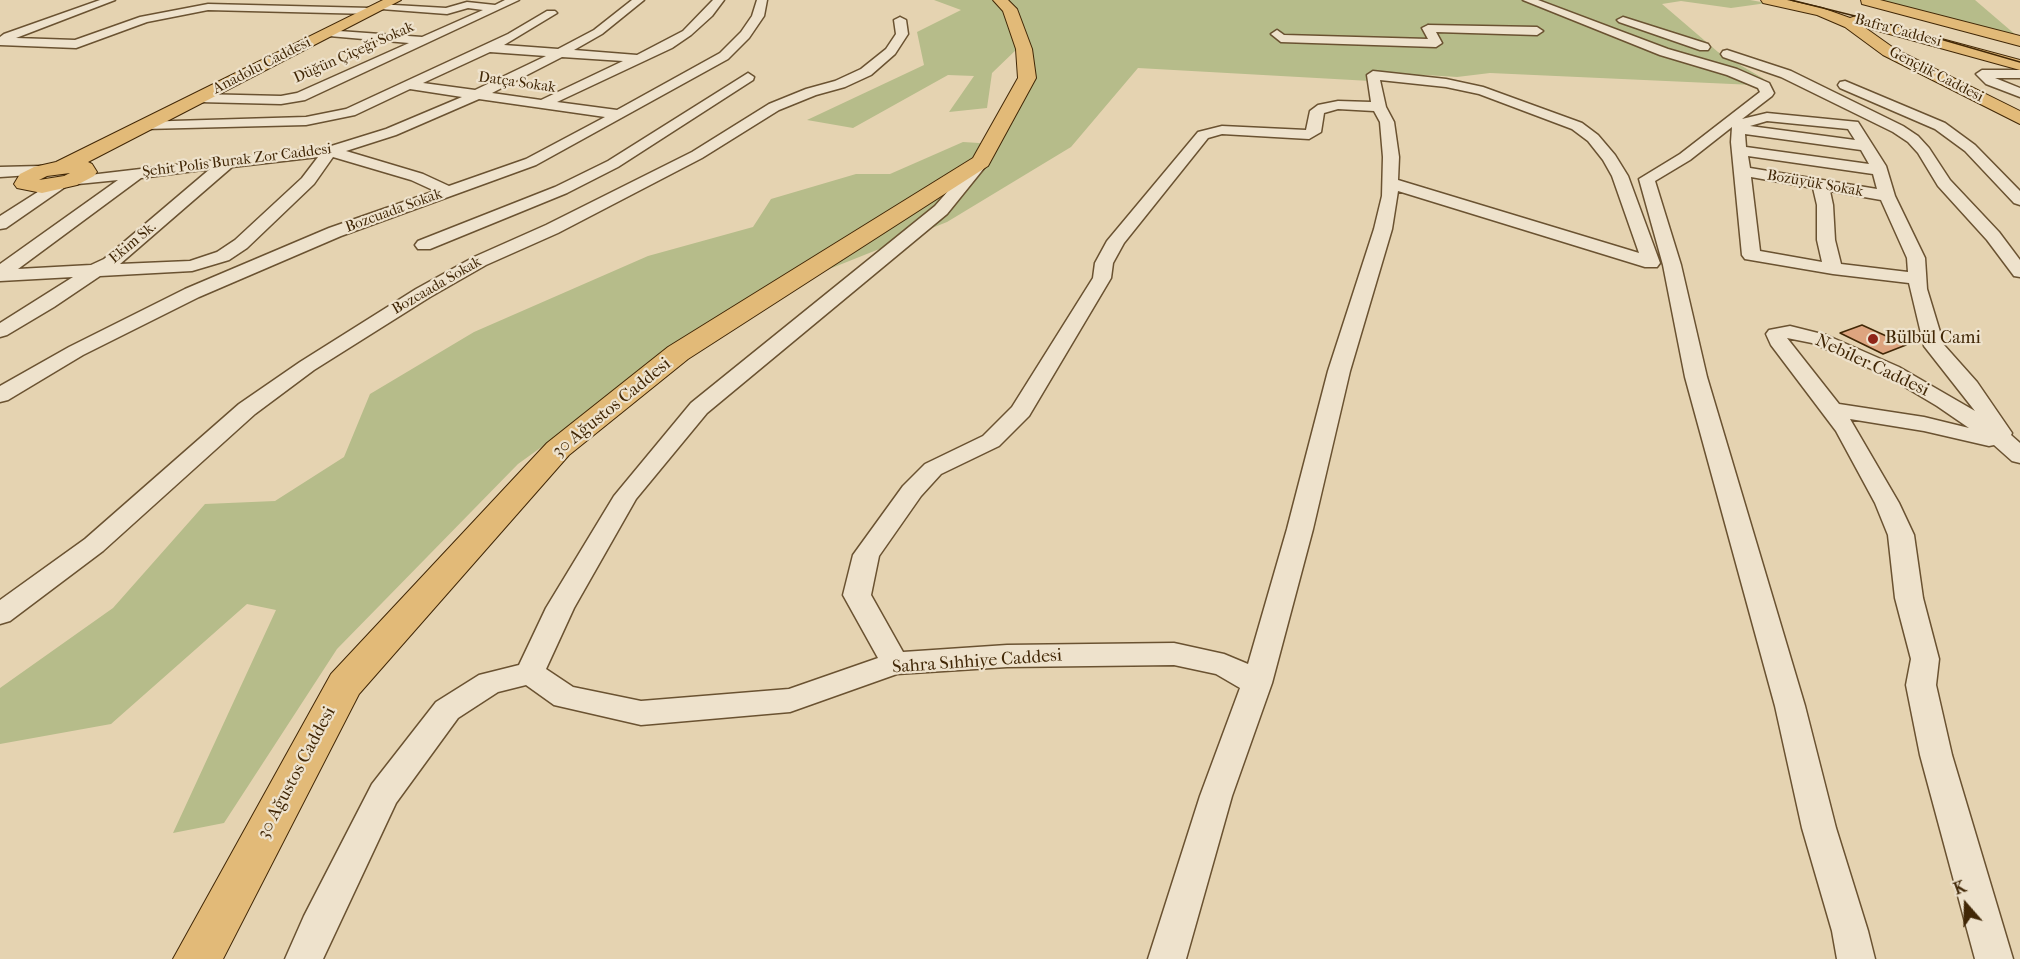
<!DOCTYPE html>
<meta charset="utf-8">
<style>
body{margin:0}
#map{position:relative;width:2020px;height:959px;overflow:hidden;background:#e5d3b1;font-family:"IM FELL French Canon",serif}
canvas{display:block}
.north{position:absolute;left:1936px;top:875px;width:60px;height:60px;-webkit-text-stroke:4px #eee2cc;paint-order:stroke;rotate:340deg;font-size:16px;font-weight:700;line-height:24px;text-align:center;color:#412706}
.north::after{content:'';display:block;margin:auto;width:21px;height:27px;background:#412706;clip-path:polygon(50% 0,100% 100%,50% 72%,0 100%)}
</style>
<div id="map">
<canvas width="2020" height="959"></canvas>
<div class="north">K</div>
</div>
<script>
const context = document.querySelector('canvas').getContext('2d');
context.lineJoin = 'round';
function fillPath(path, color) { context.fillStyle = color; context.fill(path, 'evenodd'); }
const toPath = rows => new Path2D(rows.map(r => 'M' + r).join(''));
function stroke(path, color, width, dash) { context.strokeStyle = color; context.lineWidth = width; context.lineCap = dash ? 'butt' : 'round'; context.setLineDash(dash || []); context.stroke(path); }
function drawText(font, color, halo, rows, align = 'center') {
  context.font = font + ' "IM FELL French Canon",serif'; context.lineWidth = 4.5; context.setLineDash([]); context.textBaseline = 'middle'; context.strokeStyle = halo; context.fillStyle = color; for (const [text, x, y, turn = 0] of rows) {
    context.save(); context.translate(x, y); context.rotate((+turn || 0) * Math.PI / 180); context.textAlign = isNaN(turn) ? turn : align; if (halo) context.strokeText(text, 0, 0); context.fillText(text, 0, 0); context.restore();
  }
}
fillPath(toPath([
 [934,0,992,0,1002,9,1018,48,992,73,987,108,949,112,974,76,948,75,853,128,807,120,924,65,917,32,961,10],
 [1006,0,1750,0,1767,3,1731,8,1681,1,1662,4,1718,52,1764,79,1754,85,1490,73,1457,77,1425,75,1406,83,1138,68,1071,147,947,222,739,305,518,464,337,649,224,823,173,833,276,610,247,604,111,724,0,744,0,688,113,608,205,504,275,501,344,457,370,394,474,332,648,256,753,227,771,199,856,174,890,174,963,142,995,144,1033,77],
 [1876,0,1975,0,2017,36]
]), '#b6bc8a');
const building = toPath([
 [1862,325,1906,345,1883,354,1840,333,1862,325]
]);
fillPath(building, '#dda47f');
stroke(building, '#412706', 1.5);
const minor = toPath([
 [100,0,115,0,16,38,75,40,140,17,208,4,371,8,377,11,371,14,208,10,147,22,76,48,0,45,0,37,4,34,100,0],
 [505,0,519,0,305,100,281,104,199,102,192,98,199,94,281,96,297,93,409,43,329,36,323,32,325,30,422,37,483,10,468,8,447,14,381,9,377,8,377,4,446,8,467,2,495,5,505,0],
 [632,0,644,0,602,34,574,50,637,55,683,31,713,0,724,0,712,16,691,35,672,48,557,102,617,110,720,53,741,32,752,16,757,0,767,0,764,16,749,38,728,59,536,165,341,236,199,297,83,355,8,400,0,402,0,386,69,347,185,289,329,228,435,191,411,180,333,157,314,184,247,248,229,260,192,271,100,276,54,307,7,335,0,337,0,323,73,277,0,281,0,264,118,180,68,185,6,228,0,229,0,216,55,181,64,178,328,147,386,129,462,97,410,89,355,115,306,125,145,129,138,125,140,122,306,117,346,109,508,34,547,11,555,11,557,13,504,45,558,49,594,30,632,0],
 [490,52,546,56,475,90,423,83,490,52],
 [562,57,623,61,541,100,492,93,562,57],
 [479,99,605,117,526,159,449,186,423,174,346,151,396,135,479,99],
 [318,157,302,178,235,240,217,252,190,261,120,264,232,167,318,157],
 [210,169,104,259,91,265,18,269,141,178,210,169],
 [1523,0,1538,0,1668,49,1737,69,1769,83,1774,93,1772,96,1742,119,1767,113,1858,122,1886,166,1895,196,1925,258,1927,289,1944,345,1977,382,2012,433,2011,435,2020,443,2020,463,2012,461,1994,445,1989,446,1924,431,1850,419,1899,503,1914,535,1923,598,1939,659,1936,685,1952,755,2013,959,1975,959,1920,755,1906,685,1911,659,1895,598,1888,535,1875,503,1836,431,1771,345,1766,334,1769,330,1790,326,1826,335,1899,367,1975,411,1924,346,1909,283,1833,274,1745,259,1742,255,1731,142,1732,127,1690,160,1655,181,1681,265,1707,377,1805,706,1836,828,1868,931,1875,959,1837,959,1832,931,1802,828,1775,706,1685,377,1663,265,1639,179,1680,154,1760,92,1758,88,1727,75,1660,55,1523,0],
 [1767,121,1848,129,1855,140,1750,126,1767,121],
 [1745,134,1861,150,1869,164,1746,147,1745,134],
 [1748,156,1873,174,1877,189,1750,168,1748,156],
 [1751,177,1813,188,1817,205,1817,240,1822,262,1760,251,1751,177],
 [1830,191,1881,200,1907,258,1908,272,1841,264,1835,240,1833,205,1830,191],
 [1787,338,1812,343,1885,375,1937,406,1969,428,1924,417,1839,404,1787,338],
 [900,17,906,20,908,34,895,54,871,75,845,87,816,95,779,110,702,158,558,233,486,265,430,297,314,370,255,414,103,551,10,621,0,624,0,600,85,539,239,404,300,362,416,289,474,257,546,225,692,152,769,104,806,89,835,81,861,69,886,49,896,34,894,20,900,17],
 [1623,17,1708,44,1710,47,1708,50,1700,50,1619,22,1617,20,1623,17],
 [1428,25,1537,27,1543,31,1537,35,1436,32,1442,43,1436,47,1281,42,1271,34,1277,30,1284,35,1428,39,1422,28,1428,25],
 [1727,50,1791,71,1903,126,1918,136,1929,148,1950,180,1999,232,2020,260,2020,277,2014,276,1987,240,1938,186,1918,153,1908,142,1893,132,1781,77,1723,57,1721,54,1723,51,1727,50],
 [1982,70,2020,70,2020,78,1995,78,2020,88,2020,97,1986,84,1976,74,1982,70],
 [1373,71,1446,79,1483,87,1582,123,1598,135,1615,155,1628,176,1660,263,1657,267,1645,267,1398,191,1392,229,1350,371,1313,529,1272,683,1232,796,1186,959,1148,959,1200,796,1240,688,1216,674,1174,665,1007,667,897,674,790,712,641,725,554,705,526,685,498,692,458,718,396,803,323,959,285,959,304,916,372,784,436,702,479,675,519,665,546,608,614,496,691,403,935,206,976,159,986,159,989,162,947,214,707,413,636,499,574,608,546,669,573,687,641,701,789,689,878,658,843,595,853,555,903,486,925,464,983,436,1012,407,1093,278,1095,263,1107,241,1198,132,1222,126,1306,130,1310,111,1318,105,1338,101,1371,102,1367,75,1373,71],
 [1380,80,1446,87,1479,94,1572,129,1588,141,1603,160,1612,176,1639,253,1398,180,1399,157,1394,122,1386,107,1380,80],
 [1338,109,1374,111,1380,122,1383,157,1382,196,1374,229,1328,371,1287,529,1248,664,1224,654,1174,643,1007,645,903,652,871,595,879,556,921,496,941,474,999,446,1029,416,1111,278,1113,263,1124,243,1208,138,1222,134,1309,139,1321,132,1324,113,1338,109],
 [748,73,754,77,753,80,618,167,567,193,430,249,418,249,415,245,418,241,555,187,608,161,748,73],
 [1845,81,1945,123,1975,145,2020,191,2020,205,2014,203,1965,151,1935,129,1840,88,1838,85,1840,82,1845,81],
 [41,166,49,171,46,174,0,177,0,167,41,166]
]);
const major = toPath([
 [383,0,401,0,88,162,92,164,97,172,94,176,77,185,42,193,17,188,14,184,20,174,34,167,56,162,383,0],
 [70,173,64,176,39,180,47,176,70,173],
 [993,0,1008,0,1017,9,1032,49,1036,78,988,166,688,359,569,455,359,694,223,959,173,959,331,674,547,443,668,347,973,158,1018,78,1016,49,1003,11,993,0],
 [1761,0,1787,0,1822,8,1850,18,1856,16,2020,60,2020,70,1864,27,1895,49,2020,111,2020,124,1883,55,1845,27,1817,15,1763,3,1761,0],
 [1861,0,1880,0,2020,36,2020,46,1862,4,1861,0]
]);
stroke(minor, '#6a5231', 3);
stroke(major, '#412706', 2);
fillPath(minor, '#eee2cc');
fillPath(major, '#e2ba78');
stroke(toPath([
 [1791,0,1899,27,2020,62]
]), '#412706', 1.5);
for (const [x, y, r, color] of [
 [1873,339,6,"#8f2418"]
]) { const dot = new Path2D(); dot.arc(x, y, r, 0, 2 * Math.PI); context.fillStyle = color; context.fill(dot); stroke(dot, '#eee2cc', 2); }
drawText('15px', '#412706', '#eee2cc', [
 ["Bafra Caddesi",1898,31,15],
 ["Düğün Çiçeği Sokak",354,53,-24],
 ["Anadolu Caddesi",262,66,-27],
 ["Gençlik Caddesi",1936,75,27],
 ["Datça Sokak",517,83,8],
 ["Şehit Polis Burak Zor Caddesi",237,161,-7],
 ["Bozüyük Sokak",1815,184,10],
 ["Bozcuada Sokak",394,211,-20],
 ["Ekim Sk.",133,243,-40],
 ["Bozcaada Sokak",437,286,-30]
]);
drawText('18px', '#412706', '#eee2cc', [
 ["Bülbül Cami",1885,339]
], 'left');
drawText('18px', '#412706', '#eee2cc', [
 ["Nebiler Caddesi",1872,366,25],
 ["30 Ağustos Caddesi",612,408,-39],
 ["Sahra Sıhhiye Caddesi",977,662,-4],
 ["30 Ağustos Caddesi",297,773,-62]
]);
</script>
